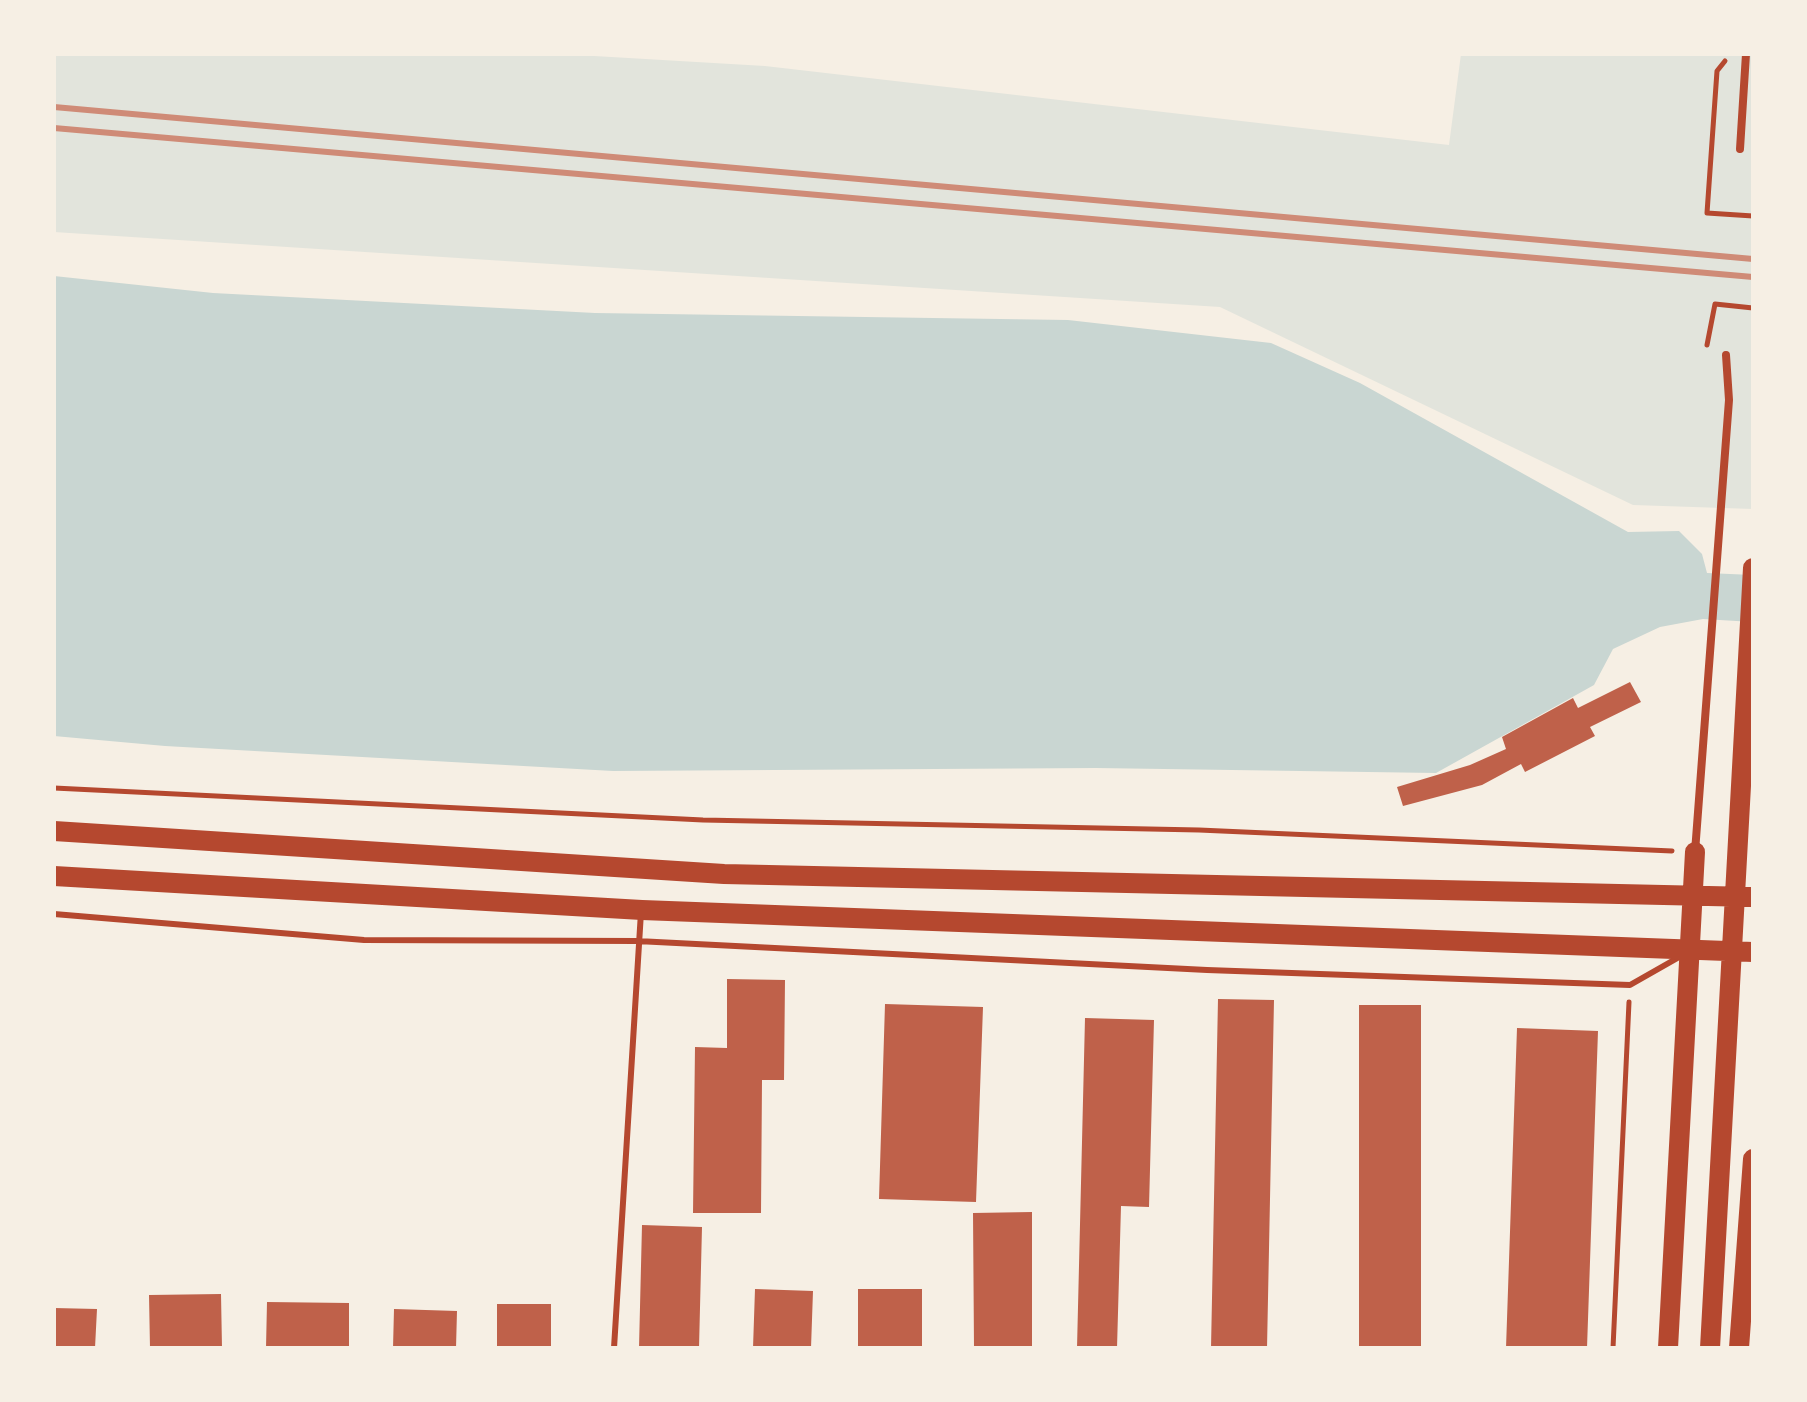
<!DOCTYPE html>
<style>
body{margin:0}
#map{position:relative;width:1807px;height:1402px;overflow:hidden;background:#f6efe4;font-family:Rubik,sans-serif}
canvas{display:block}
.frame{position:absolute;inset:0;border:56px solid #f6efe4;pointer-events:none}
</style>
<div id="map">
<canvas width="1807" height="1402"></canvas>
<div class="frame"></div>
</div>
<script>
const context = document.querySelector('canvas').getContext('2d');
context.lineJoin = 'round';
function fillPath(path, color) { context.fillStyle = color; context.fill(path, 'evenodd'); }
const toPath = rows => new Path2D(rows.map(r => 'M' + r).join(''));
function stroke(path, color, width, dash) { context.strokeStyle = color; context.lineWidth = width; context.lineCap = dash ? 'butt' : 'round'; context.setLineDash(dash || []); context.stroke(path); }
fillPath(toPath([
 [54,54,560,54,765,66,1449,145,1461,54,1753,54,1753,509,1633,505,1220,307,54,232]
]), '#e2e4dc');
fillPath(toPath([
 [54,276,213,293,595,313,1068,320,1271,343,1360,383,1628,532,1679,531,1702,554,1707,573,1753,575,1753,622,1703,619,1660,627,1613,649,1594,685,1436,773,1096,768,613,771,165,746,54,736]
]), '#c9d6d2');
fillPath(toPath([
 [1630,682,1641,702,1590,727,1595,736,1525,772,1521,764,1482,785,1403,806,1397,787,1470,765,1506,749,1502,737,1573,698,1578,708],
 [727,979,785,980,784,1080,762,1080,761,1213,693,1213,695,1047,727,1048],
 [1218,999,1274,1000,1267,1348,1211,1348],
 [885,1004,983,1007,976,1202,879,1199],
 [1359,1005,1421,1005,1421,1348,1359,1348],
 [1085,1018,1154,1020,1149,1207,1121,1206,1117,1348,1077,1348],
 [1517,1028,1598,1031,1587,1348,1506,1348],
 [1032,1212,1032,1348,974,1348,973,1213],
 [642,1225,702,1227,699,1348,639,1348],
 [755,1289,813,1291,811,1348,753,1348],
 [858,1289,922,1289,922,1348,858,1348],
 [221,1294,222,1348,150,1348,149,1295],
 [267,1302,349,1303,349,1348,266,1348],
 [497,1304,551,1304,551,1348,497,1348],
 [54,1308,97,1309,95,1348,54,1348],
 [394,1309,457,1311,456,1348,393,1348]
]), '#bf614a');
stroke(toPath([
 [1725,61,1717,71,1707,213,1753,216],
 [1707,345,1715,304,1753,308],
 [54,788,703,820,1199,830,1672,851],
 [1613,1348,1629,1002]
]), '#b5482f', 5);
stroke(toPath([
 [54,914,364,940,637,941,1207,970,1630,985,1681,956],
 [614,1348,641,912]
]), '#b5482f', 6);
stroke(toPath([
 [1740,149,1746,54],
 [1695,852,1729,400,1726,355]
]), '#b5482f', 8);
stroke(toPath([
 [54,831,724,874,1753,897],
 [54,876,642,910,1753,952],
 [1668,1348,1695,852],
 [1710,1348,1753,568],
 [1739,1348,1753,1159]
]), '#b5482f', 20);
stroke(toPath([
 [54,107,1753,259],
 [54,128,1753,277]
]), '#cf8b77', 6);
</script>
